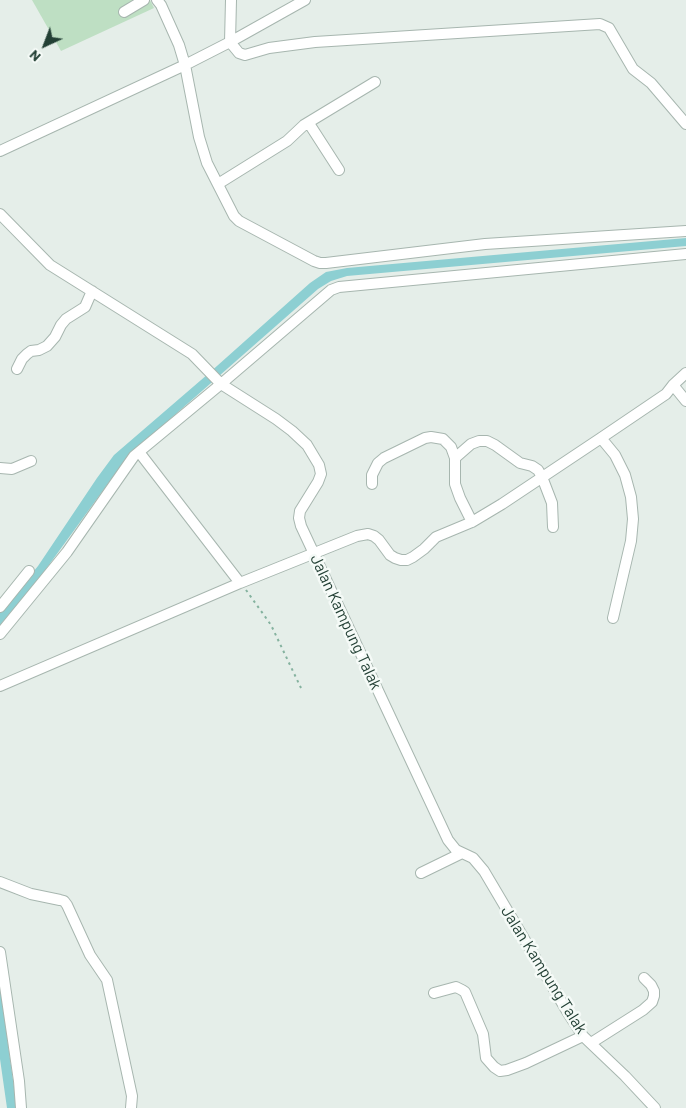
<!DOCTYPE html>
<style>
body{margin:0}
#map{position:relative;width:686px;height:1108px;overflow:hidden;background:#e5eee9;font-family:Barlow,sans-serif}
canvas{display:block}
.north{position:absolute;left:20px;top:20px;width:50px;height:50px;-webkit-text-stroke:4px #f5faf7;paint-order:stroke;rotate:223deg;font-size:14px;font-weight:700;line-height:20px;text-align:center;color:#234035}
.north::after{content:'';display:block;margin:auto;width:18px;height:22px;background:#234035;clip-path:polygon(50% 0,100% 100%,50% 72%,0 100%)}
</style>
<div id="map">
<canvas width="686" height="1108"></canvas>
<div class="north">N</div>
</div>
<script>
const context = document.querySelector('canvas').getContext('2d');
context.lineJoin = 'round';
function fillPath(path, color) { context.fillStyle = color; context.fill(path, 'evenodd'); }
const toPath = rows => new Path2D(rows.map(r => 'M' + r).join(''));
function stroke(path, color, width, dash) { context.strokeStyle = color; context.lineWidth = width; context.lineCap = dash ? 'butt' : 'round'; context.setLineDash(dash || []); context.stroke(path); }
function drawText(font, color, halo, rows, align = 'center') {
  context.font = font + ' Barlow,sans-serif'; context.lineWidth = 5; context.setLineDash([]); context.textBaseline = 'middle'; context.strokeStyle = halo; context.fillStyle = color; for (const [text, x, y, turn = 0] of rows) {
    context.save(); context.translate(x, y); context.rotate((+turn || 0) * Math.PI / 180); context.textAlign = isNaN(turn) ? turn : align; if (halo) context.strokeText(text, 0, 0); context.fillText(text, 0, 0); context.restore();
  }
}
fillPath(toPath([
 [32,0,150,0,154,8,61,51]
]), '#bedfc3');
fillPath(toPath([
 [686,238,686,246,347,276,331,281,318,289,128,456,38,580,0,625,0,612,38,566,97,478,114,455,208,374,310,283,326,272,347,268],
 [0,987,17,1108,7,1108,0,1059]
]), '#8dcfd2');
const minor = toPath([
 [157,0,161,5,179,45,185,65,199,137,207,163,234,216,239,221,314,261,320,263,326,263,485,244,686,231],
 [231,0,230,42,239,53,245,55,269,48,315,42,600,24,609,28,633,69,651,83,686,124],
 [124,12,144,0],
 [304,125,310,125,339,170],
 [0,151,185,65,230,42,305,0],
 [218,184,287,141,304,125,375,82],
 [0,214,50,265,192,354,221,384,276,419,292,431,307,445,319,465,321,474,318,482,300,511,299,518,301,526,448,840,456,850,473,858,484,871,568,1013,583,1036,625,1076,655,1108],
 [17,369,22,359,27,354,31,351,39,350,47,346,55,337,61,325,66,319,85,307,92,291],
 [673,385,686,401],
 [601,438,615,455,625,475,631,497,633,519,631,541,613,618],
 [139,452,240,583],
 [0,468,12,469,31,461],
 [372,484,372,475,378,463,384,458,425,438,431,437,443,439,451,447,455,458],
 [472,522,460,498,455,484,455,458,471,444,479,441,487,441,495,445,520,463,532,466,538,470,542,477,552,503,553,527],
 [0,607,29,571],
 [0,634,67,552,134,456,221,384,331,290,339,287,686,254],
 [0,686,240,583,357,536,368,534,374,536,379,540,390,555,395,558,401,560,407,560,413,557,424,549,436,537,472,522,502,504,601,438,666,394,673,385,686,373],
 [421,873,462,853],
 [0,882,31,894,60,900,64,901,67,905,90,955,107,980,132,1096,131,1108],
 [0,952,19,1081,21,1108],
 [434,993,456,987,462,990,465,992,483,1034,486,1058,494,1067,500,1071,507,1070,526,1063,583,1036],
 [591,1043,643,1010,652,1002,654,996,654,991,651,985,644,978]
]);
stroke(minor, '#a7b6af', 12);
stroke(toPath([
 [246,590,271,625,301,688]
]), '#85b29f', 2, [2.5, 4]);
stroke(minor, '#fff', 10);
drawText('16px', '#234035', '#f5faf7', [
 ["Jalan Kampung Talak",346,622,65],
 ["Jalan Kampung Talak",544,970,58]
]);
</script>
